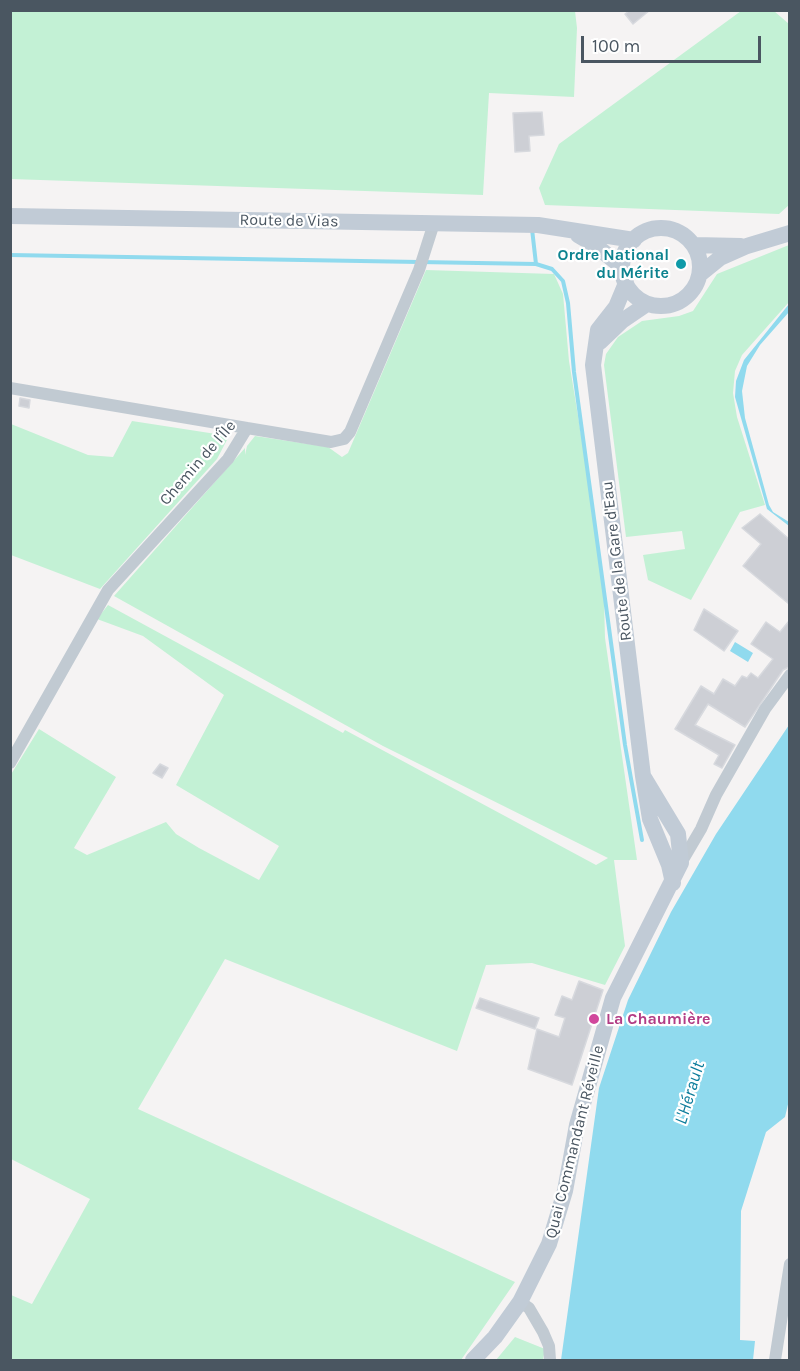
<!DOCTYPE html>
<meta charset="utf-8">
<style>
body{margin:0}
#map{position:relative;width:800px;height:1371px;overflow:hidden;background:#f5f3f3;font-family:Karla,sans-serif}
canvas{display:block}
.frame{position:absolute;inset:0;border:12px solid #4a5661;pointer-events:none}
.scale{position:absolute;left:581px;top:36px;width:180px;height:27px;box-sizing:border-box;border:3px solid #4a5661;border-top:0;padding-left:8px;font-size:18px;line-height:21px;white-space:nowrap;color:#4a5661;-webkit-text-stroke:4px #fff;paint-order:stroke}
</style>
<div id="map">
<canvas width="800" height="1371"></canvas>
<div class="frame"></div>
<div class="scale">100 m</div>
</div>
<script>
const context = document.querySelector('canvas').getContext('2d');
context.lineJoin = 'round';
function fillPath(path, color) { context.fillStyle = color; context.fill(path, 'evenodd'); }
const shape = rows => new Path2D(rows.map(r => 'M' + r).join(''));
function strokePath(path, color, width, dash) { context.strokeStyle = color; context.lineWidth = width; context.lineCap = dash ? 'butt' : 'round'; context.setLineDash(dash || []); context.stroke(path); }
function label(font, color, halo, rows, align = 'center') {
  context.font = font + ' Karla,sans-serif'; context.lineWidth = 4.5; context.setLineDash([]); context.textBaseline = 'middle'; context.strokeStyle = halo; context.fillStyle = color; for (const [text, x, y, turn = 0] of rows) {
    context.save(); context.translate(x, y); context.rotate((+turn || 0) * Math.PI / 180); context.textAlign = isNaN(turn) ? turn : align; if (halo) context.strokeText(text, 0, 0); context.fillText(text, 0, 0); context.restore();
  }
}
const green = shape([
 [11,10,575,11,577,28,574,97,489,93,483,195,11,179],
 [741,11,774,11,789,24,789,205,779,214,545,205,539,188,559,144],
 [789,245,789,302,742,355,735,371,733,393,737,417,765,505,740,512,691,600,648,580,643,555,685,549,682,531,626,537,604,365,606,354,618,337,642,321,679,316,693,311,717,274],
 [426,270,554,274,563,294,569,361,590,489,604,601,605,638,637,860,614,860,625,946,605,985,532,963,486,965,457,1051,225,959,138,1109,515,1282,461,1360,11,1360,11,1295,32,1304,90,1199,11,1159,10,776,39,729,116,777,74,848,87,855,166,822,176,834,199,848,259,880,279,846,176,785,224,695,143,636,97,619,108,605,343,733,345,730,596,865,608,858,383,746,114,596,245,448,245,455,247,446,255,436,328,447,342,457,348,453],
 [132,421,229,436,217,459,100,589,11,555,11,424,88,455,113,457],
 [515,1337,545,1349,543,1360,496,1360]
]);
const water = shape([
 [789,304,789,312,760,345,747,366,742,391,745,418,769,505,773,512,789,522,789,526,767,509,735,397,736,381,744,360],
 [735,642,753,653,748,662,730,651],
 [789,725,789,1100,785,1117,766,1132,741,1211,740,1340,755,1341,753,1360,561,1360,599,1088,628,1000,671,912,716,834]
]);
const stream = shape([
 [532,229,536,264],
 [10,255,536,264,552,269,563,281,568,303,574,372,625,745,642,840]
]);
const building = shape([
 [630,10,650,10,633,24,625,14,630,10],
 [542,112,544,135,529,136,530,151,515,152,513,113,542,112],
 [20,398,30,400,29,408,19,406,20,398],
 [760,514,789,539,789,604,743,566,761,544,742,528,760,514],
 [704,609,738,631,724,651,694,630,704,609],
 [789,621,789,667,783,670,745,727,708,704,695,725,735,745,722,768,714,764,719,755,675,729,701,686,714,694,723,679,735,686,742,676,747,678,751,673,758,678,773,659,751,644,766,622,780,632,789,621],
 [160,764,168,768,162,778,153,773,160,764],
 [579,981,603,990,572,1085,528,1069,537,1029,559,1037,565,1018,555,1015,562,996,572,1000,579,981],
 [480,998,539,1018,535,1029,476,1008,480,998]
]);
const minor = shape([
 [10,388,247,428],
 [10,763,108,590,228,459,247,428,331,442,344,439,350,432,419,270,434,223],
 [681,863,701,829,716,795,765,709,790,675],
 [520,1302,529,1308,543,1332,549,1346,550,1360],
 [775,1360,790,1264]
]);
const secondary = shape([
 [10,216,538,225,634,240],
 '622 267a39 39 0 1 1 78 0a39 39 0 1 1-78 0Z',
 [578,235,595,245,622,267],
 [694,245,741,246],
 [699,275,720,258,747,246,790,233],
 [626,283,616,307,598,330,593,365,643,776,650,819,669,865,673,883],
 [600,342,622,321,647,304],
 [473,1360,495,1337,520,1302,549,1244,565,1191,577,1125,613,998,681,863,678,834,643,776]
]);
const markers = [
 [681,264,6,"#0f9aa8"],
 [594,1019,6,"#d1479c"]
];
const streetNames = [
 ["Route de Vias",289,221,1],
 ["Chemin de l'Île",198,463,-49],
 ["Route de la Gare d'Eau",617,561,-97],
 ["Quai Commandant Réveille",575,1142,-76]
];
const cultureNames = [
 ["Ordre National",669,255],
 ["du Mérite",669,273]
];
const hotelNames = [
 ["La Chaumière",606,1019]
];
const waterNames = [
 ["L'Hérault",690,1093,-73]
];
fillPath(green, '#c3f1d5');
fillPath(water, '#90daee');
strokePath(stream, '#90daee', 4);
fillPath(building, '#cdcfd5');
strokePath(building, '#d7d9de', 1.5);
strokePath(minor, '#c1cad2', 12);
strokePath(secondary, '#c1cbd6', 16);
for (const [x, y, r, color] of markers) { const dot = new Path2D(); dot.arc(x, y, r, 0, 2 * Math.PI); context.fillStyle = color; context.fill(dot); strokePath(dot, '#fff', 2); }
label('16px', '#4a5661', '#fff', streetNames);
label('bold 16px', '#0d838f', '#fff', cultureNames, 'right');
label('bold 16px', '#b23c85', '#fff', hotelNames, 'left');
label('italic 18px', '#0c7c9b', '#fff', waterNames);
</script>
